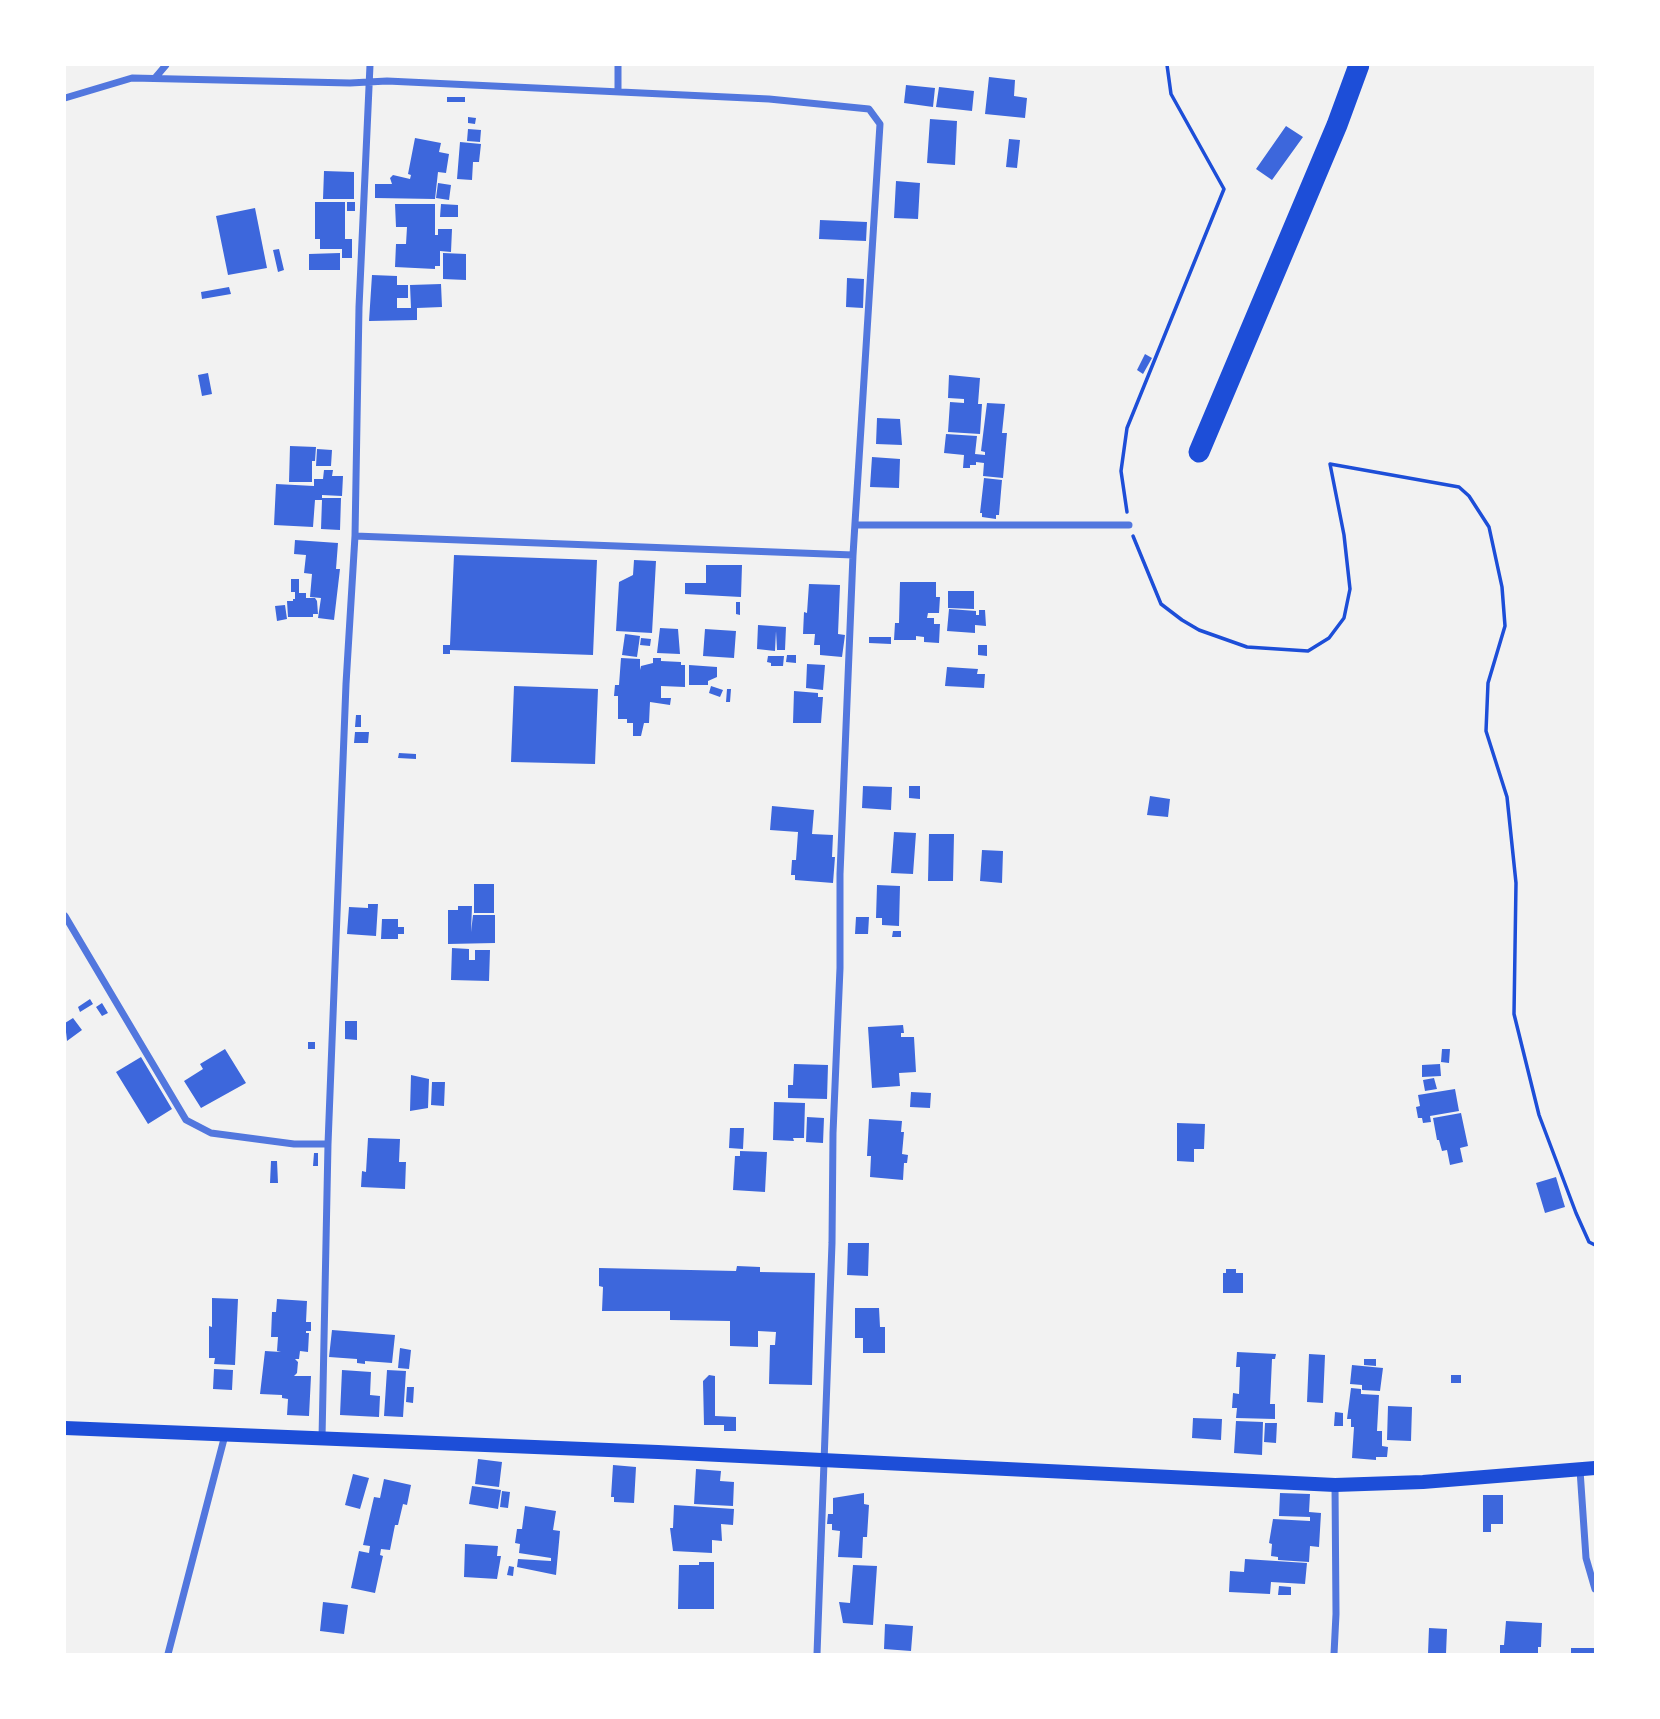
<!DOCTYPE html>
<style>
body{margin:0}
#map{position:relative;width:1660px;height:1719px;overflow:hidden;background:#f2f2f2;font-family:"Exo 2",sans-serif}
canvas{display:block}
.frame{position:absolute;inset:0;border:66px solid #fff;pointer-events:none}
</style>
<div id="map">
<canvas width="1660" height="1719"></canvas>
<div class="frame"></div>
</div>
<script>
const context = document.querySelector('canvas').getContext('2d');
context.lineJoin = 'round';
function fillPath(path, color) { context.fillStyle = color; context.fill(path, 'evenodd'); }
const shape = rows => new Path2D(rows.map(r => 'M' + r).join(''));
function strokePath(path, color, width, dash) { context.strokeStyle = color; context.lineWidth = width; context.lineCap = dash ? 'butt' : 'round'; context.setLineDash(dash || []); context.stroke(path); }
const building = shape([
 [989,77,1015,80,1014,96,1027,98,1025,118,985,114],
 [906,85,935,88,933,107,904,103],
 [939,87,974,91,972,111,936,107],
 [447,97,465,97,465,102,447,102],
 [468,117,476,118,475,124,468,123],
 [930,119,957,121,955,165,927,163],
 [1286,126,1303,137,1272,180,1256,169],
 [468,129,481,130,480,142,467,141],
 [415,138,441,143,439,152,449,154,446,173,438,172,435,199,375,198,375,184,392,184,390,178,393,175,410,179,411,175,408,174],
 [1009,139,1020,140,1017,168,1006,167],
 [460,142,481,144,479,162,473,162,472,180,457,179],
 [324,171,354,172,354,199,323,199],
 [896,181,920,183,918,219,894,218],
 [438,183,451,185,449,200,436,198],
 [315,202,345,202,345,239,352,239,352,258,342,258,342,249,320,249,320,239,315,239],
 [347,202,355,202,355,211,347,211],
 [395,204,435,204,435,235,438,235,438,229,452,229,451,252,440,251,440,266,435,266,435,269,395,267,396,244,406,244,407,227,396,227],
 [441,204,458,205,458,217,440,217],
 [255,208,267,268,228,275,216,216],
 [820,220,867,222,866,241,819,239],
 [279,249,284,270,278,272,273,250],
 [340,253,340,270,309,270,309,254],
 [443,253,466,254,466,280,443,279],
 [372,275,397,276,397,285,408,285,408,298,397,298,397,308,411,308,410,285,441,284,442,307,417,308,417,320,369,321],
 [847,278,864,279,863,308,846,307],
 [229,287,231,294,202,299,201,292],
 [1145,354,1152,358,1143,374,1137,370],
 [208,373,212,394,202,396,198,375],
 [949,375,980,378,978,404,982,404,980,434,948,432,950,402,964,403,964,399,948,398],
 [987,403,1005,404,1002,433,1007,433,1003,478,983,476,984,463,976,462,976,465,970,465,970,468,963,468,964,455,944,453,946,434,977,436,975,454,985,455,985,452,981,451],
 [877,418,900,419,902,445,876,444],
 [290,446,316,447,315,461,312,461,312,482,289,482],
 [317,449,332,450,331,466,316,466],
 [872,457,900,459,899,488,870,487],
 [324,470,333,470,332,476,343,476,342,496,322,495,322,498,341,498,340,530,321,529,322,500,315,500,313,527,274,525,276,484,314,486,314,479,323,479],
 [984,478,1002,480,999,515,996,515,996,519,982,517,982,513,980,513],
 [295,540,338,543,336,569,340,569,334,620,318,618,321,598,310,597,312,574,304,573,306,555,294,554],
 [454,555,597,560,593,655,450,650,450,654,443,654,443,645,450,645],
 [634,560,656,561,652,633,616,631,619,582,633,575],
 [706,565,742,565,741,597,685,594,685,583,706,583],
 [291,579,299,579,299,593,306,593,306,598,315,598,317,601,318,614,313,614,313,617,288,617,287,601,293,601,293,599,295,599,295,592,291,592],
 [900,582,936,582,936,597,940,597,939,613,928,613,927,618,934,618,934,624,940,624,939,643,924,642,924,637,916,636,916,640,894,640,895,623,899,623],
 [809,584,840,585,838,634,845,635,842,657,820,655,820,645,814,645,815,634,803,634,804,612,807,613],
 [948,591,974,591,974,609,948,608],
 [736,602,740,602,740,615,736,614],
 [285,605,287,619,277,621,275,606],
 [949,609,976,611,976,615,979,615,979,610,985,610,986,626,975,625,975,633,947,631],
 [758,625,786,627,785,650,777,650,776,631,775,651,757,649],
 [660,628,678,629,680,654,657,653],
 [705,629,736,631,734,658,703,656],
 [625,634,640,636,637,657,622,655],
 [869,637,891,637,891,644,869,643],
 [641,638,651,639,650,646,640,645],
 [978,645,987,645,987,656,978,655],
 [787,655,796,655,796,663,786,662],
 [768,656,784,656,783,666,771,666,771,663,767,662],
 [621,658,640,659,640,670,641,666,653,663,653,658,661,658,661,661,681,662,681,665,685,665,685,687,661,686,661,698,671,698,670,705,650,702,649,723,644,723,641,736,633,736,633,723,627,723,627,719,618,719,618,696,614,696,615,685,619,685],
 [807,664,825,665,823,690,806,688],
 [689,665,717,667,717,677,708,681,708,685,689,685],
 [947,667,978,669,977,674,985,674,984,688,945,686],
 [514,686,598,689,595,764,511,762],
 [711,686,723,690,720,697,709,693],
 [727,689,731,689,730,702,726,702],
 [794,691,818,693,818,697,823,697,821,723,793,723],
 [356,715,361,715,361,727,355,727],
 [355,732,369,732,368,743,354,743],
 [399,753,416,754,416,759,398,758],
 [863,786,892,787,891,810,862,808],
 [909,786,920,786,920,799,909,798],
 [1150,796,1170,799,1168,817,1147,815],
 [772,806,814,810,812,834,833,835,832,857,835,857,833,883,795,880,795,875,791,875,792,860,796,860,798,832,770,830],
 [894,832,916,833,913,874,891,873],
 [929,834,954,834,953,881,928,881],
 [982,850,1003,851,1002,883,980,881],
 [474,884,494,884,494,913,474,913],
 [877,885,900,886,899,926,882,925,882,918,876,918],
 [368,904,378,904,376,936,347,934,349,907,368,908],
 [458,906,472,906,471,932,473,915,495,915,495,943,448,944,448,910,458,910],
 [856,917,869,917,868,934,855,934],
 [382,919,398,919,398,927,404,927,404,934,398,934,398,939,381,939],
 [893,931,901,931,901,937,892,937],
 [452,948,469,949,469,960,475,960,475,950,490,950,489,981,451,980],
 [90,999,93,1004,80,1012,78,1007],
 [102,1003,108,1013,102,1016,96,1007],
 [73,1018,82,1030,67,1041,65,1023],
 [345,1021,357,1021,357,1040,345,1039],
 [903,1025,904,1033,901,1033,901,1037,914,1037,916,1072,899,1073,900,1086,872,1088,868,1027],
 [308,1042,315,1042,315,1049,308,1049],
 [225,1049,246,1083,201,1108,184,1081,203,1069,200,1064],
 [1442,1049,1450,1049,1449,1063,1441,1062],
 [141,1057,172,1109,148,1124,116,1072],
 [794,1064,828,1065,827,1099,788,1098,788,1085,793,1085],
 [1440,1064,1441,1076,1422,1077,1422,1065],
 [411,1075,429,1079,428,1108,410,1111],
 [1434,1078,1437,1089,1425,1091,1423,1080],
 [432,1082,445,1082,444,1106,431,1105],
 [1455,1089,1459,1111,1430,1116,1431,1122,1423,1123,1422,1118,1418,1118,1416,1107,1420,1106,1418,1095],
 [911,1092,931,1093,930,1108,910,1107],
 [774,1102,805,1103,804,1138,793,1138,794,1141,773,1140],
 [1461,1113,1468,1146,1460,1148,1463,1162,1450,1165,1447,1150,1442,1151,1439,1140,1437,1140,1433,1118],
 [807,1117,824,1118,823,1143,806,1142],
 [869,1119,902,1121,901,1132,904,1132,902,1154,908,1155,907,1163,904,1163,903,1180,870,1177,871,1156,867,1156],
 [1177,1123,1205,1124,1204,1149,1194,1149,1194,1162,1177,1161],
 [730,1128,744,1128,743,1149,729,1148],
 [368,1138,400,1139,399,1162,406,1162,405,1189,361,1187,362,1171,366,1172],
 [740,1151,767,1152,765,1192,733,1190,735,1156,740,1156],
 [314,1153,318,1153,318,1166,313,1166],
 [271,1161,277,1161,278,1183,270,1183],
 [1556,1177,1565,1207,1545,1213,1536,1183],
 [848,1243,869,1243,868,1276,847,1275],
 [737,1266,760,1267,760,1272,815,1273,812,1385,769,1384,770,1345,775,1345,776,1332,758,1331,758,1347,730,1346,730,1321,670,1320,670,1311,602,1311,603,1287,599,1286,599,1268,736,1271],
 [1226,1269,1236,1269,1236,1273,1243,1273,1243,1293,1223,1293,1223,1273,1226,1273],
 [212,1298,238,1299,235,1365,214,1364,215,1358,209,1358,209,1326,212,1327],
 [277,1299,307,1301,306,1322,311,1322,311,1331,306,1331,306,1333,309,1333,308,1352,300,1351,299,1359,295,1359,298,1362,297,1373,294,1376,311,1376,309,1416,287,1415,288,1399,282,1398,282,1395,260,1394,265,1351,281,1352,277,1351,278,1337,271,1337,272,1312,276,1312],
 [855,1308,879,1308,880,1327,885,1327,885,1353,863,1353,863,1338,855,1338],
 [332,1330,395,1335,392,1363,365,1361,365,1364,357,1363,357,1359,329,1357],
 [400,1348,411,1350,409,1369,398,1368],
 [1237,1352,1276,1354,1275,1359,1272,1359,1270,1404,1275,1404,1275,1419,1236,1418,1237,1408,1232,1408,1233,1393,1239,1394,1240,1367,1236,1367],
 [1309,1354,1325,1355,1323,1403,1307,1402],
 [1364,1359,1376,1359,1376,1366,1364,1365],
 [1352,1365,1383,1368,1380,1391,1362,1390,1362,1385,1350,1384],
 [214,1369,233,1370,232,1390,213,1389],
 [342,1370,371,1372,370,1395,380,1396,379,1417,340,1415],
 [387,1370,406,1371,403,1417,384,1416],
 [709,1375,715,1376,715,1416,736,1417,736,1431,724,1431,724,1425,704,1425,703,1381],
 [1451,1375,1461,1375,1461,1383,1451,1383],
 [407,1387,414,1387,413,1403,406,1402],
 [1351,1388,1361,1389,1361,1394,1379,1395,1377,1431,1382,1431,1382,1446,1388,1447,1387,1457,1376,1457,1376,1460,1352,1458,1354,1427,1351,1427,1351,1419,1347,1419],
 [1388,1406,1412,1407,1411,1441,1387,1440],
 [1335,1412,1343,1413,1343,1426,1334,1426],
 [1193,1418,1222,1419,1221,1440,1192,1438],
 [1236,1421,1263,1422,1262,1455,1234,1453],
 [1265,1423,1277,1423,1276,1443,1264,1442],
 [478,1459,502,1462,499,1487,475,1484],
 [613,1465,636,1467,634,1503,614,1502,614,1497,611,1497],
 [696,1469,721,1471,720,1481,734,1482,733,1506,694,1504],
 [353,1474,369,1478,360,1509,345,1505],
 [384,1479,411,1485,407,1505,403,1504,398,1525,395,1525,390,1550,381,1549,380,1555,383,1556,375,1593,351,1588,359,1551,369,1553,370,1546,363,1545,374,1497,380,1498],
 [472,1486,501,1490,498,1509,469,1504],
 [502,1491,510,1492,508,1508,500,1507],
 [864,1493,864,1504,869,1505,867,1537,863,1537,862,1558,838,1557,840,1531,832,1530,832,1524,827,1524,828,1514,833,1514,833,1498],
 [1280,1493,1310,1494,1309,1512,1321,1513,1319,1547,1310,1546,1309,1562,1278,1560,1278,1557,1271,1556,1272,1544,1269,1543,1273,1519,1310,1521,1310,1517,1279,1516],
 [1483,1495,1503,1495,1503,1524,1491,1524,1491,1532,1483,1532],
 [674,1505,734,1509,733,1525,721,1524,722,1541,712,1540,712,1553,673,1551,670,1528,673,1528],
 [525,1506,556,1511,553,1530,560,1531,556,1575,517,1567,518,1559,551,1561,551,1558,519,1553,520,1544,515,1543,517,1529,522,1529],
 [465,1544,498,1546,497,1556,501,1556,497,1579,464,1577],
 [1245,1559,1307,1563,1305,1584,1271,1582,1270,1594,1229,1592,1230,1571,1244,1572],
 [699,1562,714,1562,714,1609,678,1609,679,1565,699,1565],
 [853,1565,877,1566,873,1625,843,1623,839,1602,850,1603],
 [509,1566,514,1567,513,1576,507,1575],
 [1279,1586,1291,1587,1291,1595,1278,1595],
 [323,1602,348,1605,344,1634,320,1631],
 [1506,1621,1542,1623,1541,1647,1538,1647,1538,1654,1500,1654,1500,1645,1504,1645],
 [885,1624,913,1626,911,1651,884,1649],
 [1429,1628,1447,1629,1446,1654,1428,1654],
 [1571,1648,1595,1648,1595,1654,1571,1654]
]);
const path = shape([
 [1127,512,1121,471,1127,428,1224,189,1171,94,1167,65],
 [1133,536,1161,604,1182,620,1199,630,1247,647,1308,651,1329,638,1344,618,1350,589,1344,535,1330,464,1459,487,1469,496,1489,527,1502,587,1505,626,1488,683,1486,731,1507,797,1516,883,1514,1014,1539,1115,1576,1213,1589,1242,1595,1245]
]);
const minor = shape([
 [155,78,166,65],
 [618,92,618,65],
 [65,98,132,78,350,83,387,81,769,99,869,109,880,124,853,555,840,874,840,968,833,1133,832,1243,817,1654],
 [856,525,1129,525],
 [355,536,853,555],
 [65,916,186,1120,211,1133,294,1144,328,1144],
 [322,1438,328,1144,346,684,355,536,359,307,370,65],
 [1580,1470,1586,1558,1595,1589],
 [168,1654,225,1435],
 [1334,1654,1336,1614,1335,1485]
]);
const secondary = shape([
 [65,1428,658,1452,1335,1485,1423,1482,1595,1468]
]);
const motorway = shape([
 [1199,452,1337,125,1359,65]
]);
fillPath(building, '#3d67dc');
strokePath(path, '#1d4ed8', 3.5);
strokePath(minor, '#5277de', 7);
strokePath(secondary, '#1d4ed8', 14);
strokePath(motorway, '#1d4ed8', 21);
</script>
